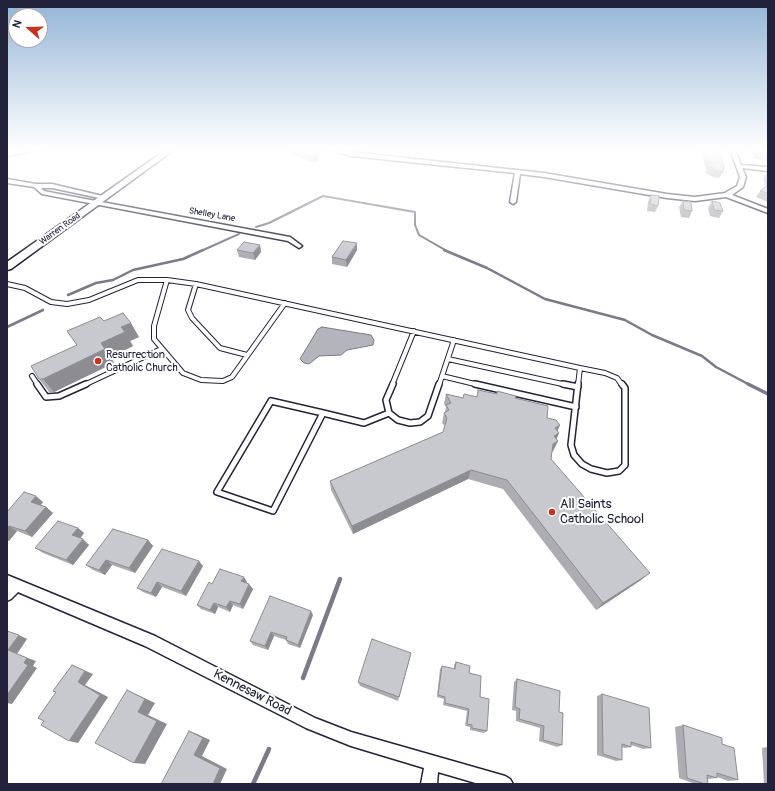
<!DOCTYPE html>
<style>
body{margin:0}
#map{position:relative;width:775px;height:791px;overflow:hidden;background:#fff;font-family:Pangolin,sans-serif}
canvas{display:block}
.frame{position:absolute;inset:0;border:8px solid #22223b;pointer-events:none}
.north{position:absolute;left:8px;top:8px;width:40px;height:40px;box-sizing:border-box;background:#fff;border:1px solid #a7a7b1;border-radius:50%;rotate:290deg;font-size:11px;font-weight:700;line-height:16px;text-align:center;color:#22223b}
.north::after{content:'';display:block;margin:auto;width:14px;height:18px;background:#c8321e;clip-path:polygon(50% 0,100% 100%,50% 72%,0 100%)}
</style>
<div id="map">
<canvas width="775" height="791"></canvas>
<div class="frame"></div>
<div class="north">N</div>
</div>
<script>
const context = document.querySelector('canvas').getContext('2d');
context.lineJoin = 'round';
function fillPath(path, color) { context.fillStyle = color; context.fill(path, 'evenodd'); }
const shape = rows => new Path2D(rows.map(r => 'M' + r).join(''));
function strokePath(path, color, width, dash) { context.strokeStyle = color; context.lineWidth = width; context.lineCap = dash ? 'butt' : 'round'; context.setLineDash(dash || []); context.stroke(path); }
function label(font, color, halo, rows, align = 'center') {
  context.font = font + ' Pangolin,sans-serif'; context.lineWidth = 4; context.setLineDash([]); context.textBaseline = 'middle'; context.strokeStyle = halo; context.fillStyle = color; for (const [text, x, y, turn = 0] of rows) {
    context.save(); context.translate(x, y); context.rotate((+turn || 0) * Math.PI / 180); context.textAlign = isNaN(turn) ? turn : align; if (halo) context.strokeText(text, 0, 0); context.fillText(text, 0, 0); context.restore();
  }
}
const water = shape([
 [322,327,371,335,374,340,373,345,347,350,341,355,319,356,309,364,304,363,300,359,318,329,322,327]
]);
const streamFar3 = shape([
 [7,157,45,149],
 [256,227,269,223,323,196,415,212,415,225,419,235,447,251],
 [201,251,239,234]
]);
const streamFar2 = shape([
 [444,250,487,268,545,299,625,320,652,335,702,356,716,367,750,385],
 [68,295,96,283,113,280,133,270,183,259,203,250],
 [7,327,43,310]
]);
const streamFar1 = shape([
 [748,384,768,394]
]);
const stream = shape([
 [303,678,340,579],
 [253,784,269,749]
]);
const laneFar1 = shape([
 [167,280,154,326,154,339,183,373,201,380,223,381,232,377,285,303],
 [7,284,25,288,51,302,67,304,89,300,138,280,167,280,196,284,580,368],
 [196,284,188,310,192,318,220,348,247,355],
 [448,359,567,385],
 [580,368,605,373,617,378,622,385],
 [32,376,38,385],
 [442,376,479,385],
 [84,385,161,349],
 [392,385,414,331],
 [439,385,454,340],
 [578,385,580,368]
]);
const lane = shape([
 [37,384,46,397,59,396,86,384],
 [393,384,386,400,389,413,398,420,410,423,420,422,428,416,439,384],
 [475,384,576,407],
 [563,384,578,387],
 [578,384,571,445,574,455,582,464,591,469,607,473,619,471,625,465,625,388,622,384],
 [271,401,323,413,273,511,217,492,271,401],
 [323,413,364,423,389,413]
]);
const street = shape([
 [327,149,335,149,351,152,544,173,667,194,695,197,725,193,737,186,740,177,730,149,735,149,741,165,768,167,768,171,742,168,746,177,743,187,732,195,768,209,768,213,726,197,695,201,667,198,544,177,520,174,516,202,513,204,510,202,515,173,351,156,327,149],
 [7,179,36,184,52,184,107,197,104,199,52,188,41,188,44,191,80,198,290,237,302,246,299,248,288,241,42,194,34,187,7,183,7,179],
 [7,575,155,636,315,718,351,732,505,776,510,779,513,784,479,784,438,772,437,784,421,784,424,768,351,746,306,728,145,646,18,592,11,599,7,601,7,575]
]);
const secondary = shape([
 [167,149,175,149,11,269,7,270,7,262,167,149]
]);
const wall = shape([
 [289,149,318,149,318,160,314,162,294,156],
 [649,149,659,149,657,151],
 [701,149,719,149,723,172,719,178,710,176,710,175,705,173,706,170],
 [751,149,768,149,768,162,754,158],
 [767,172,768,172,768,202,756,197,760,191,766,186,763,178],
 [651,195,658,206,655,212,647,211,648,202],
 [683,201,692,211,689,218,681,217,679,207],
 [712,201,723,211,719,218,710,216,708,208],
 [260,245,261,252,255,260,239,257,237,250],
 [357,250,347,267,332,264,332,257],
 [139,337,130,341,133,346,111,357,114,363,54,392,50,393,39,379,77,345],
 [446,394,463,398,477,397,515,398,547,418,559,433,556,439,558,441,553,451,552,452,551,459,641,580,596,610,503,489,468,479,353,534,331,490,330,481,443,432,445,426,442,423,444,413,445,412,446,407,444,404],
 [43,502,41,505,46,507,53,513,32,537,17,531,9,541,7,540,7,512],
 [78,528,84,533,80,539,89,545,73,565,43,553,35,548],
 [148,540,153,546,135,573,112,565,105,575,93,570,86,565],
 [203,566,186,596,162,587,156,597,143,592,137,588],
 [247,582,246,583,253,589,243,609,233,605,230,612,218,607,215,614,201,609,197,605,212,584],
 [313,615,300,648,288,644,286,640,274,636,268,650,253,645,250,641],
 [410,658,398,701,360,686,358,682],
 [456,662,469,673,480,697,487,731,484,733,470,730,470,727,465,726,467,711,443,705,444,699,437,697,440,669,442,666,454,669,454,665],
 [517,679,559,712,562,745,557,747,539,741,540,728,516,721,516,711,512,710,514,682],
 [602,694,651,748,643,749,631,745,631,747,625,748,622,747,622,760,616,761,597,755,597,696],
 [683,725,722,744,738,780,728,781,717,777,717,778,708,779,708,784,695,784,679,778,675,727],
 [768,747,768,784,764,784,762,748]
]);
const shadedWall = shape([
 [318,149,318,160,314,162,313,156],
 [357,243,357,250,347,267,346,260],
 [260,245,261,252,255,260,253,253],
 [131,323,139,337,130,341,133,346,111,357,114,363,54,392,43,379,101,343,121,327],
 [560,425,556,435,559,433,555,443,549,445,555,428],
 [558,441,553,451,548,454,553,444],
 [471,470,468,479,353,534,352,526],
 [36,496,43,502,38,508,31,502],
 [46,507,53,513,32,537,25,531],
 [9,526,17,531,9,541,7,539,7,528],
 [78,528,84,533,78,541,72,535],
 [83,539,89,545,73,565,66,560],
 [148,540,153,546,135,573,129,568],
 [106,560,112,565,105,575,99,570],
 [199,561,203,566,186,596,181,591],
 [650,573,641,580,596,610,603,603],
 [244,577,247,582,245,586,241,581],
 [157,582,162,587,156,597,151,593],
 [249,584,253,589,243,609,240,604],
 [230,601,233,605,230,612,226,607],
 [214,603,218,607,215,614,210,610],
 [311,611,313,615,300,648,298,645],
 [271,632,274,636,268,650,265,646],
 [19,635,27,639,17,654,36,661,33,666,37,668,12,704,7,703,7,695,24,663,8,650],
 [411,653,410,658,398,701,399,697],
 [72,665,93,674,85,685,108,697,78,743,69,741,78,682],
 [127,690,155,703,148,715,167,724,145,764,134,763,138,712],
 [189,731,197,734,210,740,202,756,227,769,220,784,213,784,194,755]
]);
const building = shape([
 [293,149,318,149,317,154,313,156,293,149],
 [706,149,719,149,724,166,723,172,713,170,714,168,708,167,709,163,706,149],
 [757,149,768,149,768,155,758,152,757,149],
 [768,185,768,193,760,191,768,185],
 [651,195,659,196,658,206,650,204,651,195],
 [683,201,691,202,692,211,684,210,683,201],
 [712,201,720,203,723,211,714,210,712,201],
 [343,241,357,243,346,260,332,257,343,241],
 [244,242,260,245,253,253,237,250,244,242],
 [123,313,131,323,121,327,125,332,101,343,105,349,43,379,39,379,31,366,77,345,67,331,100,317,104,321,123,313],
 [478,390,497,394,497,391,516,396,515,398,548,406,547,418,556,420,560,425,555,428,559,433,554,436,558,441,553,444,551,459,650,573,603,603,507,480,471,470,352,526,330,481,443,432,447,418,444,413,449,410,446,405,451,403,446,394,463,398,464,394,477,397,478,390],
 [24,492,36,496,31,502,46,507,25,531,9,526,7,528,7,512,24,492],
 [58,521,78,528,72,535,83,539,66,560,35,548,58,521],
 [113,529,148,540,129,568,106,560,99,570,86,565,113,529],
 [162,549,199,561,181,591,157,582,151,593,137,588,162,549],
 [220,569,244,577,241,581,249,584,240,604,230,601,226,607,214,603,210,610,197,605,209,582,212,584,220,569],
 [270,596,311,611,298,645,286,640,287,637,271,632,265,646,250,641,270,596],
 [7,631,19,635,8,650,27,658,24,663,28,665,7,695,7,631],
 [372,639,411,653,399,697,358,682,372,639],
 [456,662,470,666,469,673,481,676,480,697,489,699,487,731,472,728,472,725,467,724,469,709,445,703,445,697,438,695,442,666,455,669,456,662],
 [72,665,85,671,78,682,100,695,69,741,41,725,44,721,38,718,56,692,53,691,72,665],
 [517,679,560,691,559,712,563,713,562,745,543,740,544,726,519,719,520,709,515,707,517,679],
 [127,690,145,699,138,712,157,721,134,763,95,743,127,690],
 [602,694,649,708,651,748,631,742,631,747,622,744,622,760,603,754,602,694],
 [683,725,722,738,722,744,734,748,738,780,717,773,717,778,707,775,708,784,705,784,687,778,683,725],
 [189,731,203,738,194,755,220,768,213,784,161,784,189,731]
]);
const markers = [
 [98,361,4,"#c8321e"],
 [552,512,4,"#c8321e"]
];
const farStreetnames = [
 ["Shelley Lane",212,215,10],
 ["Warren Road",60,229,-36]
];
const poiNames = [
 ["Resurrection",106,355],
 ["Catholic Church",106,368]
];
const nearPoinames = [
 ["All Saints",560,505],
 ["Catholic School",560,520]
];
const nearStreetnames = [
 ["Kennesaw Road",252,693,27]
];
fillPath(water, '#b4b4bc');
strokePath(water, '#7a7a88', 1);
strokePath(streamFar3, '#7a7a88', 2);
strokePath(streamFar2, '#7a7a88', 2.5);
strokePath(streamFar1, '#7a7a88', 3.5);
strokePath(stream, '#7a7a88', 4.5);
strokePath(laneFar1, '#22223b', 6);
strokePath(lane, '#22223b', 8);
strokePath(street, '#22223b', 3);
strokePath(secondary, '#22223b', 3);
strokePath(laneFar1, '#fff', 4);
strokePath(lane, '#fff', 5);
fillPath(street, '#fff');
fillPath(secondary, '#fff');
fillPath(wall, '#acacb2');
fillPath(shadedWall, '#8c8c91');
fillPath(building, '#c8c8cf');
strokePath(building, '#8c8c91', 1);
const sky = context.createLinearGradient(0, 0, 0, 259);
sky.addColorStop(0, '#93b4d6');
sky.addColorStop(0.58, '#fff');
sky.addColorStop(1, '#ffffff00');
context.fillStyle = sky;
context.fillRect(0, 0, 775, 259);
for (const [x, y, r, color] of markers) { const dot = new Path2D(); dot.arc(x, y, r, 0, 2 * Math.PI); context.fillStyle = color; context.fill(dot); strokePath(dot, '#fff', 1.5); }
label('9px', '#22223b', '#fff', farStreetnames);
label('11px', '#22223b', '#fff', poiNames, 'left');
label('13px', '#22223b', '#fff', nearPoinames, 'left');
label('13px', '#22223b', '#fff', nearStreetnames);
</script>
